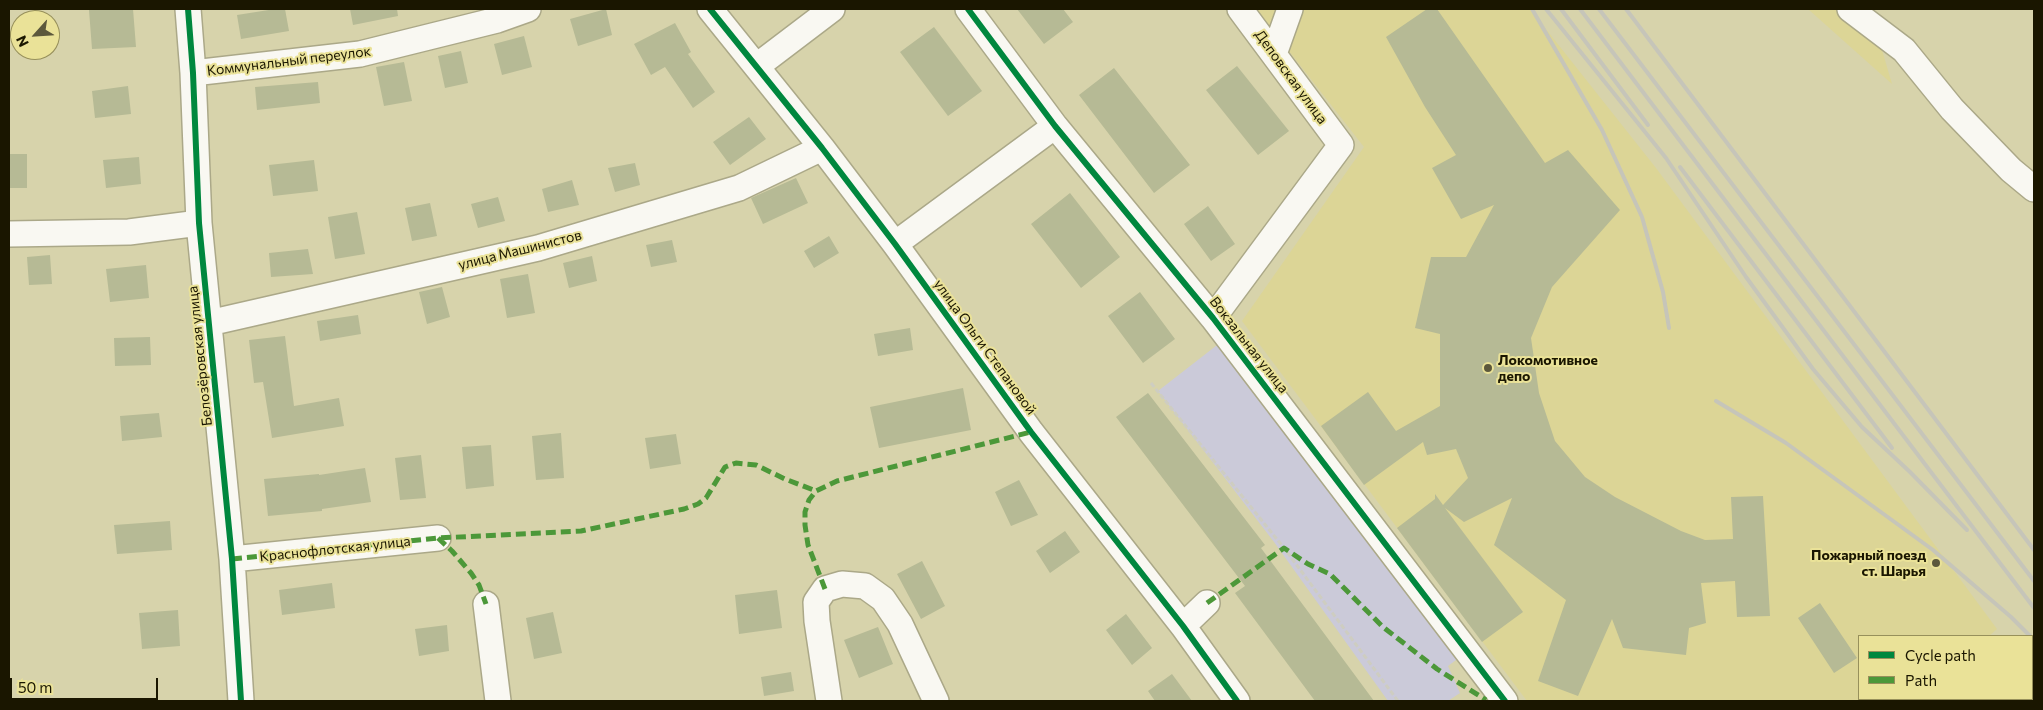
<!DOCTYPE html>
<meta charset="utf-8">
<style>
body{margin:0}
#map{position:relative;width:2043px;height:710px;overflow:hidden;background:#d7d3ab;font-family:Commissioner,sans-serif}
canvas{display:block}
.frame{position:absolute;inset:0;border:10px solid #1a1600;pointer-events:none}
.legend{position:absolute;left:1858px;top:635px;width:175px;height:65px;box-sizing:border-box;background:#eae298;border:1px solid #97905b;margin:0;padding:6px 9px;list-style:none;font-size:15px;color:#1a1600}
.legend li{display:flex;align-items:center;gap:10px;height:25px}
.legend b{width:25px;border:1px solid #97905b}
.north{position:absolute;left:10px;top:10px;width:50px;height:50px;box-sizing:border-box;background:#eae298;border:1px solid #97905b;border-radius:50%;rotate:244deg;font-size:14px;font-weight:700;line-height:20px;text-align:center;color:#1a1600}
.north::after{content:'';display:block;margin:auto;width:18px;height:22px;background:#5c583c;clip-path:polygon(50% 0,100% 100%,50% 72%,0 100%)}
.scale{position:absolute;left:10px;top:678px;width:148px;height:22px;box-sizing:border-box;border:2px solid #1a1600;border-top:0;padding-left:6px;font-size:15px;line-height:18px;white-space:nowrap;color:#1a1600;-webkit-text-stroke:4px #eae298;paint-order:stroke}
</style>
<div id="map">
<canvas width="2043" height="710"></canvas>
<div class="frame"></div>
<ul class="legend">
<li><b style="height:6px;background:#00873e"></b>Cycle path</li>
<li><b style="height:6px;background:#4c9839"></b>Path</li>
</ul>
<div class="north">N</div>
<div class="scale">50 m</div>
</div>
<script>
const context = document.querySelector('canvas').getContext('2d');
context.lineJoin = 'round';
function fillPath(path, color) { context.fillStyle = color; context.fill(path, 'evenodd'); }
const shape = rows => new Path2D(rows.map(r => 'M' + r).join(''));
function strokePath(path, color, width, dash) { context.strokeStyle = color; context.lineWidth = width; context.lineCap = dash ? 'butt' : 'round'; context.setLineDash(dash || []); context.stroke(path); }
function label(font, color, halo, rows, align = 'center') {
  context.font = font + ' Commissioner,sans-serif'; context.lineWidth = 4; context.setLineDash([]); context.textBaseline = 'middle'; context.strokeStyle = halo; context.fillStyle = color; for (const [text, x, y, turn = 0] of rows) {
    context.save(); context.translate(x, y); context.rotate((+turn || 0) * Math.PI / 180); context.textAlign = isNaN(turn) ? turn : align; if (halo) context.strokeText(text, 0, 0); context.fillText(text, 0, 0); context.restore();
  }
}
const built = shape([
 [1256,9,1530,9,1656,168,1997,629,1989,636,1859,636,1859,699,1923,699,1919,701,1527,701,1242,321,1364,147],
 [1808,9,1870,9,1892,84]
]);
const green = shape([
 [1221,342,1460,657,1448,666,1460,693,1448,701,1388,701,1274,542,1158,391]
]);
const building = shape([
 [133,9,136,47,92,49,89,10],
 [275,9,285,9,289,31,241,39,237,15],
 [350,9,397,9,398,16,353,25],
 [606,9,612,35,578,46,570,19],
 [1017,9,1063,9,1073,22,1044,44],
 [1427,9,1437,9,1545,163,1568,150,1620,210,1552,287,1531,338,1539,393,1555,441,1585,477,1615,497,1681,531,1705,540,1733,539,1731,497,1763,496,1770,616,1737,617,1735,581,1701,583,1706,623,1689,628,1686,655,1623,648,1612,619,1578,696,1538,681,1566,600,1494,545,1512,498,1464,522,1445,508,1523,612,1482,642,1397,528,1435,499,1435,494,1443,505,1468,478,1456,449,1427,455,1423,442,1364,485,1321,426,1368,392,1396,431,1440,406,1440,334,1415,328,1431,257,1466,257,1494,205,1461,219,1432,168,1456,155,1425,107,1386,37],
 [675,23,691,52,688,54,715,92,693,108,665,67,651,75,634,44],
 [934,27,982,91,948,116,900,52],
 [524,36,532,67,502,75,494,44],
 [461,51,468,83,445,88,438,56],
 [404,62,412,101,384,106,376,67],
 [1237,66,1289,131,1258,155,1206,90],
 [1114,68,1190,165,1154,193,1079,95],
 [318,82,320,103,257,110,255,87],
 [128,86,131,114,95,118,92,91],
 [749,117,766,139,730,165,713,142],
 [9,154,27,154,27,188,9,188],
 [139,157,141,184,106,188,103,160],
 [314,160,318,191,273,196,269,165],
 [635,163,640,185,615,192,608,168],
 [796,178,808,203,763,224,751,198],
 [572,180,579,205,548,212,542,189],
 [1070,193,1120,257,1081,288,1031,224],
 [498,197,505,221,478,228,471,204],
 [430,203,437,236,412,241,405,208],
 [1208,206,1235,244,1211,261,1184,224],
 [357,212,365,254,335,259,328,217],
 [829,236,839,253,814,268,804,251],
 [672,240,677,262,651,267,646,245],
 [308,249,313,274,271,277,269,253],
 [50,255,52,284,29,285,27,257],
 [592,256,597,281,569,288,563,263],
 [146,265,149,298,110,302,106,269],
 [528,274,535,313,507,318,500,279],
 [442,287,450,317,427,324,419,292],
 [1140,292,1175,339,1143,363,1108,316],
 [358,315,361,334,320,341,317,321],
 [910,328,913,350,878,356,874,334],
 [285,336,294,406,339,398,344,426,272,438,263,382,254,383,249,340],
 [150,337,151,365,115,366,114,338],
 [963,388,971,430,879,448,870,407],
 [1148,393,1265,545,1261,548,1374,701,1315,701,1235,593,1245,586,1116,417],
 [159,413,162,437,122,441,120,416],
 [561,433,564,478,536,480,532,436],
 [676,434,681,464,650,469,645,438],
 [491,445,494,486,466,489,462,447],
 [421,455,426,498,400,500,395,458],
 [365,468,371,502,322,509,322,511,268,516,264,479,319,474,319,475],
 [1019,480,1038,515,1011,526,995,492],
 [170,521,172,550,117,554,114,525],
 [1065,531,1080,552,1050,573,1036,551],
 [922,561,945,606,921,619,897,574],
 [332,583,335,608,282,615,279,590],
 [777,590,782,628,739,634,735,595],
 [1820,603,1857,658,1834,673,1798,618],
 [178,610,180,646,142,649,139,613],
 [553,612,562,653,534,659,526,618],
 [1126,614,1152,648,1132,665,1106,630],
 [447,625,449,651,419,656,415,629],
 [878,627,893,664,859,678,844,640],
 [791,672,794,691,764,696,761,677],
 [1172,674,1192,701,1155,701,1148,691]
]);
const path = shape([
 [1151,383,1284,548,1398,701]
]);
const minor = shape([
 [188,9,193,73,199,223,232,559,241,701],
 [710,9,822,148,895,244,1031,432,1183,626,1237,701],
 [968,9,1055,126,1213,318,1505,701],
 [1850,9,1904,50,1952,109,2011,170,2034,189],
 [1274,54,1290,9],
 [757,66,832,9],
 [193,73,360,54,497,20,528,9],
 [9,234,129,232,199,223],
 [895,244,1055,126],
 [1213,318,1341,145,1240,9],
 [209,323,538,248,739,188,822,148],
 [232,559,438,538],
 [486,604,498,701],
 [1183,626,1207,603],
 [829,701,817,621,816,602,825,589,842,584,865,586,883,599,900,624,936,701]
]);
const rail = shape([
 [1532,9,1602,130,1642,217,1663,292,1669,328],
 [1546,9,1666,158,1746,277,1813,369,1862,427,1910,472,1967,530],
 [1561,9,1648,125],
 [1580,9,2034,608],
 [1599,9,2034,581],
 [1626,9,2034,550],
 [1680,167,1892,448],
 [1716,401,1786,443,1933,550,2011,617,2030,636]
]);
const quiet = shape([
 [438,538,452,551,471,573,479,585,486,604],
 [232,559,438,538,581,531,684,509,698,504,706,498,725,467,736,463,756,465,785,479,816,491],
 [825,589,808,545,805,525,805,512,809,500,816,491,837,481,1031,432],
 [1207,603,1284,548,1308,564,1330,574,1383,627,1437,669,1486,700]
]);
const cycleway = shape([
 [188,9,193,73,199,223,232,559,241,701],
 [710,9,822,148,895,244,1031,432,1183,626,1237,701],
 [968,9,1055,126,1213,318,1505,701]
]);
const markers = [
 [1488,368,5,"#5c583c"],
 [1936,563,5,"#5c583c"]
];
const streetNames = [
 ["Коммунальный переулок",289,61,-7],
 ["Деповская улица",1291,77,54],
 ["улица Машинистов",520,250,-14],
 ["Вокзальная улица",1249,345,52],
 ["улица Ольги Степановой",985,347,54],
 ["Белозёровская улица",200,356,-96],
 ["Краснофлотская улица",335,549,-6]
];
const poiNames = [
 ["Локомотивное",1498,360],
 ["депо",1498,376],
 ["Пожарный поезд",1926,555,"right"],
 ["ст. Шарья",1926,571,"right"]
];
fillPath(built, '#dcd596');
fillPath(green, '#cbcad9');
fillPath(building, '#b6ba95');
strokePath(minor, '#aba888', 28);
strokePath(path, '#cecdc1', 3, [5, 2.5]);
strokePath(minor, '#f9f8f2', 25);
strokePath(rail, '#c6c5b9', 4);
strokePath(quiet, '#4c9839', 5, [10, 5]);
strokePath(cycleway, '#00873e', 6);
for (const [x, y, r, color] of markers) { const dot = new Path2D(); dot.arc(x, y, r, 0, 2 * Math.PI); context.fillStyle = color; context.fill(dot); strokePath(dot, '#eae298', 2); }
label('14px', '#1a1600', '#eae298', streetNames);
label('bold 14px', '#1a1600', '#eae298', poiNames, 'left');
</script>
